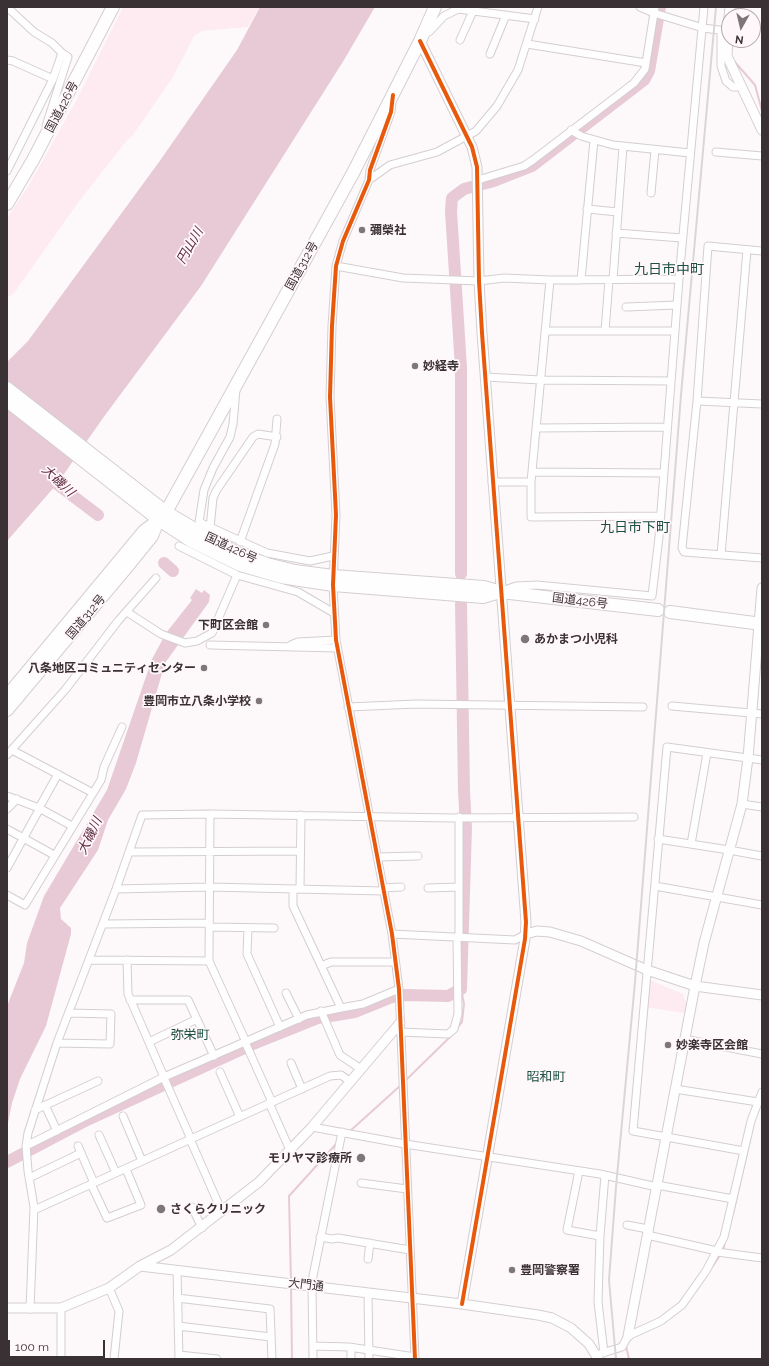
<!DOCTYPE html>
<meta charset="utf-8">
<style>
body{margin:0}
#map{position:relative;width:769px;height:1366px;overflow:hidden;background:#fdf9fb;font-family:Raleway,sans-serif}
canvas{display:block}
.frame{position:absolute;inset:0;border:8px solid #393134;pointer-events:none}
.north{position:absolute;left:721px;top:8px;width:40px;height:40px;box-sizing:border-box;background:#fff7fa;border:1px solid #b0a8ab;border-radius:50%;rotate:188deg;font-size:11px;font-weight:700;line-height:16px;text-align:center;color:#393134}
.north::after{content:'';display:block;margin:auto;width:14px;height:18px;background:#7e777a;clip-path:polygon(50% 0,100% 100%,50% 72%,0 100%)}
.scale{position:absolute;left:8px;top:1340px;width:97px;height:18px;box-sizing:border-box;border:2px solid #393134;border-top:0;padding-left:5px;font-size:12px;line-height:14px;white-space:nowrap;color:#393134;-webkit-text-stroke:3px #fff7fa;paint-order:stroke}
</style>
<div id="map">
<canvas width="769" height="1366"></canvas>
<div class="frame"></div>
<div class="north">N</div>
<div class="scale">100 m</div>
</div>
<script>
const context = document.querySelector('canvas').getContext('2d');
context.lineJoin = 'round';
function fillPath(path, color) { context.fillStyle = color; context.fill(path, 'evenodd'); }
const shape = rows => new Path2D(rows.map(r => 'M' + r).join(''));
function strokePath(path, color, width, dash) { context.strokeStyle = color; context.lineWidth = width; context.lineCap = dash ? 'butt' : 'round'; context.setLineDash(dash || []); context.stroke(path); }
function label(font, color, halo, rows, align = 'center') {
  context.font = font + ' Raleway,"Noto Sans JP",sans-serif'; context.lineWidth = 3.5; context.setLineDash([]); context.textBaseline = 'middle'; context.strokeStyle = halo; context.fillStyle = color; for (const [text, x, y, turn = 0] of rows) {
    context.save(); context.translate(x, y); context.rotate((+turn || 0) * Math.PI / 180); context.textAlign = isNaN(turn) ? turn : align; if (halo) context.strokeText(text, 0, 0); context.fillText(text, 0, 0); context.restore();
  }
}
const green = shape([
 [123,7,260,7,248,27,202,31,194,36,173,77,133,135,128,139,77,204,14,293,7,298,7,218,29,185,77,99],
 [650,980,683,994,685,1001,688,1002,686,1012,684,1013,644,1007,647,982]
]);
const water = shape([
 [260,7,375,7,344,60,201,286,103,418,57,484,7,541,7,362,28,341,159,162,237,50],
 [196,589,202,593,204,590,210,595,209,602,165,663,136,763,126,789,108,820,98,850,60,908,61,919,71,928,71,934,46,1026,20,1079,12,1103,7,1128,7,1006,24,963,27,943,44,896,107,790,152,659,166,633,192,600,190,598]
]);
const stream = shape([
 [736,8,737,7],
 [734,61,755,85,762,111],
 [457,1028,462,1022,464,1004,461,989],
 [404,1082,451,1036],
 [349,1132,401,1085],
 [733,1214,750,1140],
 [723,1250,726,1239],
 [291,1282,289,1196,337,1143],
 [291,1286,292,1359],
 [695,1292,721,1254],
 [626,1346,629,1359]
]);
const river = shape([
 [47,472,57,484,98,515],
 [164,563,173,571],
 [461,574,461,368,451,211,452,198,464,189,494,181,532,166,644,80,649,71,660,7],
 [7,1162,87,1120,253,1044,318,1018,355,1012,392,997,405,995,448,996,461,989,466,828,464,791,461,604]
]);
const minor = shape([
 [7,7,34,32,52,43,62,53,53,79,7,171],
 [640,7,654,13,703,28,719,30,721,32,721,66,726,81,733,87,741,87],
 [425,32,429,32,444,16,458,9,535,19],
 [460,40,473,11],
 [527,44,646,63],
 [490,54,506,15],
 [7,60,13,61,53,79],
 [392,102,391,112,370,170,369,180,343,241,336,266,332,326,330,397,336,515,333,585,336,640,392,934,399,989,415,1359],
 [46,126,68,57,62,53],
 [571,130,581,136,613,145,690,153],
 [716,152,762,156],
 [369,180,390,165,437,152,476,131,497,106,518,70,538,7],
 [478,180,524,166,533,160,634,83,645,69,655,7],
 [651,193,655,150],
 [587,209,618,212],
 [616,233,682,238],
 [762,251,708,246,697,401,682,548,684,552,762,558],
 [336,266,403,278,454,280,479,281,504,278,550,280,679,279],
 [613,279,623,147],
 [550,280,531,482,531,517,660,516],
 [581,280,594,140],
 [626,307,677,305],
 [545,331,675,331],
 [605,331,609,280],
 [485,377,541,380,671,381],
 [236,389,233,424,230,437,213,468,204,490,199,522,267,553,310,561,333,556],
 [697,401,762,404],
 [537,428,667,427],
 [532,472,663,473],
 [492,482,531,482],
 [210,528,213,498,216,491,253,437,258,434,277,437],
 [240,542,275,444,277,419],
 [179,546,237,575,298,592,334,613],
 [721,555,747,250],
 [505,590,516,586,537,585,652,596,659,537,679,279,704,7],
 [127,612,161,634,185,643,197,641,212,633,237,575],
 [210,645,337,648],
 [291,645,298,642,336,640],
 [672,706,762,714],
 [348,707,416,704,643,707],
 [12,750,93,793],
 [7,755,65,690,118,621,156,578],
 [7,796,39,808,72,826],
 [742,804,762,807],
 [39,808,58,774],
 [7,809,17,799],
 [210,814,452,818,634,817],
 [7,829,54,855],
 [658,839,729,850],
 [691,844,707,753],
 [729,850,762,856],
 [129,852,300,851],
 [377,857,418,856],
 [7,868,40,808],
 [655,886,762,905],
 [383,888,401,887],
 [428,888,459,887],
 [116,889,209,887,383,891],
 [293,889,293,906,341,1008,363,1004,399,989],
 [300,889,301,815],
 [7,895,25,905,101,780,104,767,122,727],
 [103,924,209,923],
 [209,927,274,928],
 [248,929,247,954,280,1027],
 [392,934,515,940,526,934],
 [459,937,459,817],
 [127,960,128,994,164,1077],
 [209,961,246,1042],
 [321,966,331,962,395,962],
 [286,993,299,1019],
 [130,1000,188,1000,214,1056],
 [321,1011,340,1055,361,1069],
 [400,1032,448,1034,454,1029,458,1014,457,937],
 [684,1039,762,1054],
 [149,1042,197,1019],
 [245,1042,272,1102],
 [57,1043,110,1044,111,1014,69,1013],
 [291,1063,302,1089],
 [220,1072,240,1117],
 [164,1078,191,1139],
 [675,1089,758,1102],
 [269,1103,290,1150],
 [45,1105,57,1131],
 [35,1110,98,1081],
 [123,1116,142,1161],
 [312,1127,405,1144,600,1174,657,1187],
 [99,1135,116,1173],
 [190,1139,222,1212],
 [26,1146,164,1077,307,1015,341,1008],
 [78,1146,94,1183],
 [744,1151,633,1131,667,747,762,760],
 [579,1171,567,1230,600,1236],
 [29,1178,81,1153],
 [361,1183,407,1189],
 [91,1184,107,1218,141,1205,126,1169],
 [657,1185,733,1199],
 [192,1207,202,1228],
 [34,1210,330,1076,341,1075,351,1082],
 [627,1225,648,1229],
 [647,1235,717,1251],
 [320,1237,332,1239,338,1238,410,1250],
 [717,1252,762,1258],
 [368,1259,370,1243],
 [177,1270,179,1359],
 [311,1286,342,1132],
 [312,1286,313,1359],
 [109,1288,119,1311,114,1359],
 [368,1293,369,1359],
 [177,1298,270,1309,272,1359],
 [61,1308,61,1359],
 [30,1309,34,1207,28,1171,26,1146,28,1133,57,1043,116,889,142,815,210,814,209,961,90,960],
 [178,1326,271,1337],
 [313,1346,349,1347,415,1357],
 [351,1348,351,1359],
 [604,1353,598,1302,600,1236,605,1175],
 [179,1355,217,1359],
 [596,1355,622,1347,628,1336,661,1321,682,1305,706,1271,724,1237,751,1121,762,1092]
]);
const tertiary = shape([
 [729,16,730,7],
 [729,17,727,56,762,130],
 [420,41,472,147,477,167,479,281,482,333,526,922,525,939,462,1304],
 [526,934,537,931,550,932,581,941,647,970,695,986,762,995],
 [140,1266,171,1250,259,1182,312,1127,400,1023],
 [7,1308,61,1308,109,1288,140,1266,462,1304,538,1315,552,1318,571,1328,589,1344,598,1359],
 [628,1336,695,986,704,943,742,804,748,758,762,588]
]);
const trunk = shape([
 [7,204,33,160,113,7],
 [7,388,166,512,218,543,239,554,267,564,295,571,333,576,484,587,501,592,658,610],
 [7,401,159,520,191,541,240,565,281,577,333,585,483,597,500,592],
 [670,612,762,624],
 [7,696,144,531,159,520,166,512,353,173,420,41,435,7],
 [7,710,127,567,152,536,158,521]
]);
const rail = shape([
 [616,1359,609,1280,616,1187,635,982,681,395,716,7]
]);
const cycleway = shape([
 [420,41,472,147,477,167,479,281,482,333,526,922,525,939,462,1304],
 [393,95,391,112,370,170,369,180,343,241,336,266,332,326,330,397,336,515,333,585,336,640,392,934,399,989,415,1359]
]);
const markers = [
 [362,230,4,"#7e777a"],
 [415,366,4,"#7e777a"],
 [266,625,4,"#7e777a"],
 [525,639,5,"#7e777a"],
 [204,668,4,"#7e777a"],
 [259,701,4,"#7e777a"],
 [668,1045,4,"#7e777a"],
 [361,1158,5,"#7e777a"],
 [161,1209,5,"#7e777a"],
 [512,1270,4,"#7e777a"]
];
const streetNames = [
 ["国道426号",62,107,-62],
 ["国道312号",302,266,-61],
 ["国道426号",231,548,25],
 ["国道426号",580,601,7],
 ["国道312号",86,617,-50],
 ["大門通",306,1285,7]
];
const poiNames = [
 ["彌榮社",370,230],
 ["妙経寺",423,366],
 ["下町区会館",258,625,"right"],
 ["あかまつ小児科",534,639],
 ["八条地区コミュニティセンター",196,668,"right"],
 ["豊岡市立八条小学校",251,701,"right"],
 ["妙楽寺区会館",676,1045],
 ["モリヤマ診療所",352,1158,"right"],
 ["さくらクリニック",170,1209],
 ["豊岡警察署",520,1270]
];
const waterNames = [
 ["円山川",190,246,-60],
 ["大磯川",58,481,43],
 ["大磯川",90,836,-64]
];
const neighbourhoodNames = [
 ["弥栄町",190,1035],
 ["昭和町",546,1077]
];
const quarterNames = [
 ["九日市中町",669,270],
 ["九日市下町",635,528]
];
fillPath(green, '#feebf2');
fillPath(water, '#e7cad5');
strokePath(stream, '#e7cad5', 2);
strokePath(river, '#e7cad5', 12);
strokePath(minor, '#d4ced1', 9);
strokePath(tertiary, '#d4ced1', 11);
strokePath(trunk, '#d4ced1', 14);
strokePath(minor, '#fffefe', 7);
strokePath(tertiary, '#fffefe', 9);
strokePath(trunk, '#fffefe', 12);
strokePath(rail, '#d8d6d7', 2);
strokePath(cycleway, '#e8590c', 4);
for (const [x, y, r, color] of markers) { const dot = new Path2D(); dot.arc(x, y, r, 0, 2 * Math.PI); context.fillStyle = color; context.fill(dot); strokePath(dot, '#fff7fa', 1.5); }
label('12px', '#393134', '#fff7fa', streetNames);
label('bold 12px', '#393134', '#fff7fa', poiNames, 'left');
label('italic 13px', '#612d44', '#fff7fa', waterNames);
label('13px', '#1b5042', '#fff7fa', neighbourhoodNames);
label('14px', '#1b5042', '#fff7fa', quarterNames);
</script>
